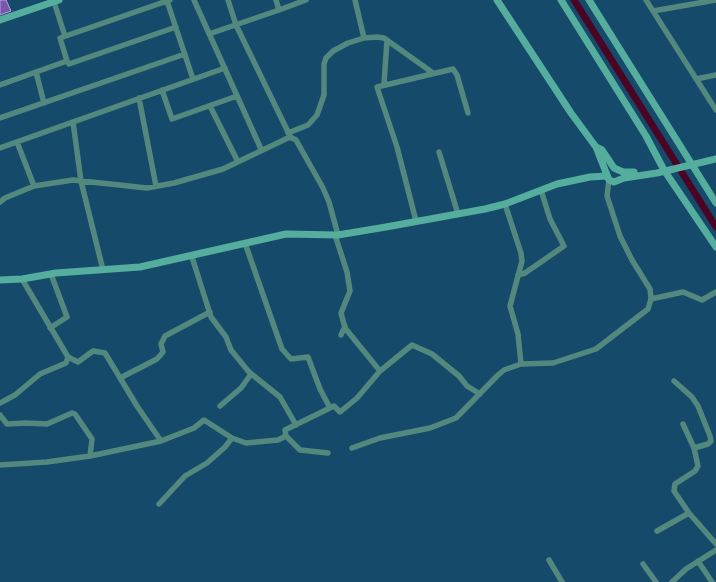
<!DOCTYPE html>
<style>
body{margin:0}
canvas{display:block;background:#154a6a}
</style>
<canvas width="716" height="582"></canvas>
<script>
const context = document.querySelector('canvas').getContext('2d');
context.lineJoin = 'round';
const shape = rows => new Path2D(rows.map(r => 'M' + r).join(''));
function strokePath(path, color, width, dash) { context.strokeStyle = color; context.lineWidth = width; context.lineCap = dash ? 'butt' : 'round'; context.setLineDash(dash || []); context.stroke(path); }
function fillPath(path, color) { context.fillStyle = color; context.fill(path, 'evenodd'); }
const canal = shape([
 [574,0,716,227]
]);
const building = shape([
 [0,0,6,0,11,11,0,15,0,0]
]);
const street = shape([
 [194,0,261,149],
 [228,0,236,25,290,136],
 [276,0,279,10,306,0],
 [355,0,364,38],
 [646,0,716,110],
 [167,1,193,79],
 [54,2,65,36],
 [653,11,716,0],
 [209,34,279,10],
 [67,61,69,64,176,27],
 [696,79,716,75],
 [384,84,387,40],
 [0,85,36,72],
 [162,90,172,119,237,96],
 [139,98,156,186],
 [44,103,36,72,67,61,60,38,170,0],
 [210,106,238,162],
 [0,118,185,54],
 [73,122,81,181,103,270],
 [288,133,308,125,317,115,324,95,324,64,326,58,333,51,348,43,364,38,377,37,384,38,433,73],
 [17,142,34,186],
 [0,148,225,68],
 [439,152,458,214],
 [0,202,5,198,34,186,73,180,147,188,174,183,223,169,290,137,296,140,323,188,329,202,338,235],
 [416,221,397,147,377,87,453,69,457,75,468,113],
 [335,235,347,272,350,291,341,313,345,328,380,371],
 [245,243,282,349,291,359,308,357,320,389,330,408],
 [192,257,211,317,226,337,231,350,249,372,280,397,296,425],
 [518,275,525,273,564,246,550,219,541,190],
 [651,299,683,292,702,300,716,292],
 [50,328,67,317,51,274],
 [341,335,345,326],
 [68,357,78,362,93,351,105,353,137,406,161,441],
 [521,364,553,363,596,349,648,309,651,299,650,289,632,260,620,236,607,196,609,180],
 [120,378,157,359,163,352,161,344,165,336,210,312],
 [674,381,692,397,698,406,710,436,711,441,708,444,694,448],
 [0,403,15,395,40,374,66,363,68,357,22,279],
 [220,406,241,388,251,374],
 [0,415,7,424,25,423,47,424,72,413,75,414,92,439,90,456,47,462,0,465],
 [683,424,694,448,698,466,695,471,675,484,674,491,689,513,716,544],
 [286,436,300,450,328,453],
 [352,448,380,438,430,428,456,418,497,376,504,370,521,364,518,334,510,306,522,261,521,253,505,204],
 [90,456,161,441,194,428,204,420,232,438,246,443,278,440,286,436,285,430,334,406,340,412,357,398,380,371,412,345,432,354,459,376,467,386,480,394],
 [159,504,185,476,207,463,225,447,232,438],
 [657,531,689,513],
 [549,560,562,582],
 [698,561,712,582],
 [643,564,656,582],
 [672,582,686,569,716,550]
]);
const secondary = shape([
 [497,0,571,113,596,147,609,180,614,182,624,178,657,173,716,159],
 [561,0,646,136,664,170,716,247],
 [589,0,716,203],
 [0,20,59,0],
 [596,147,602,150,614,168,623,172,634,172],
 [0,280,22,279,56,273,140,267,286,234,338,235,386,227,485,209,505,204,557,184,590,177,606,176]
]);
strokePath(canal, '#4c0425', 7);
fillPath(building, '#7958ac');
strokePath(building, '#b7a0e2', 1);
strokePath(street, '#53887e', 5.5);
strokePath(secondary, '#54ad9d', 7);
</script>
